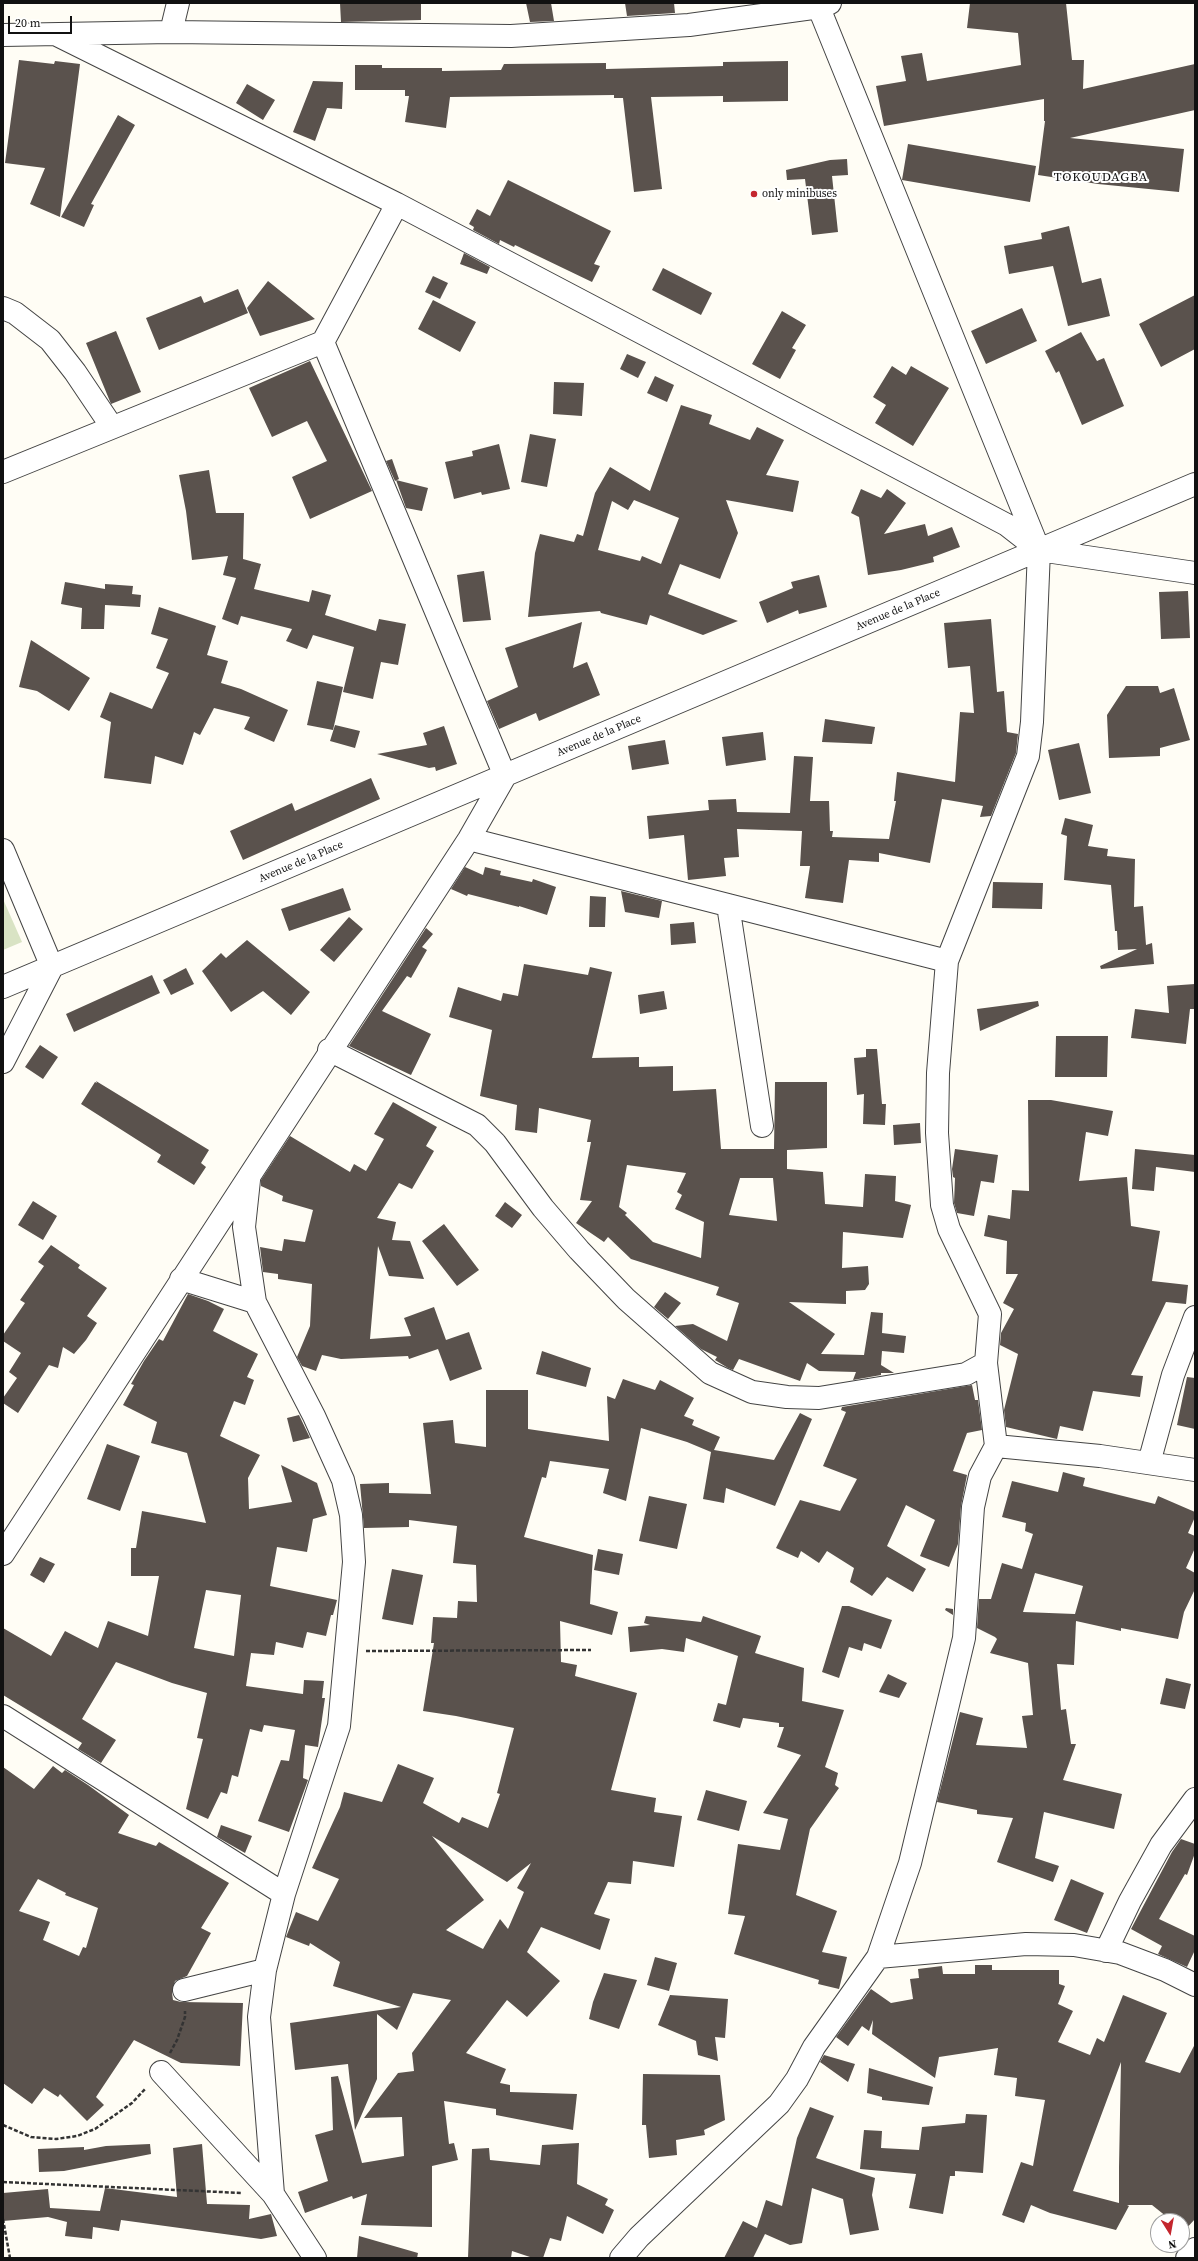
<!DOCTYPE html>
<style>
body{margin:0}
#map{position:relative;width:1198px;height:2261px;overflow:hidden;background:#fffdf5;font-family:"Source Serif 4",serif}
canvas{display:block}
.frame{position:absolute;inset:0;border:4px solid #111;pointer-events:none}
.north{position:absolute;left:1150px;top:2213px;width:40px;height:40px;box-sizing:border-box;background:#fff;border:1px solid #a0a0a0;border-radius:50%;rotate:169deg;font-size:11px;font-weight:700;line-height:16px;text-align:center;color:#111}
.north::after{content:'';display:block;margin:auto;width:14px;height:18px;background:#c4262e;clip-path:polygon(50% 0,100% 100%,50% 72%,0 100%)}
.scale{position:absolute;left:8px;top:16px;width:64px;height:18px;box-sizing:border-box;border:2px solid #111;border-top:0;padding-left:5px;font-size:12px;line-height:14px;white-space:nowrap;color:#111;-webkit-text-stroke:3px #fff;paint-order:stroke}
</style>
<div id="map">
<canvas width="1198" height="2261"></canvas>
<div class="frame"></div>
<div class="north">N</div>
<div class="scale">20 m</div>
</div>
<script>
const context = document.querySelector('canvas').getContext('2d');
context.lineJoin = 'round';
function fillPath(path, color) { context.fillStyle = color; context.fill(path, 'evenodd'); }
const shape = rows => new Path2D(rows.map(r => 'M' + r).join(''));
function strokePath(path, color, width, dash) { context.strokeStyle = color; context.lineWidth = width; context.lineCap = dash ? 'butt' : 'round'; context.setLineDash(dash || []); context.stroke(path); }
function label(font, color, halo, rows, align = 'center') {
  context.font = font + ' "Source Serif 4",serif'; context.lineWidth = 4; context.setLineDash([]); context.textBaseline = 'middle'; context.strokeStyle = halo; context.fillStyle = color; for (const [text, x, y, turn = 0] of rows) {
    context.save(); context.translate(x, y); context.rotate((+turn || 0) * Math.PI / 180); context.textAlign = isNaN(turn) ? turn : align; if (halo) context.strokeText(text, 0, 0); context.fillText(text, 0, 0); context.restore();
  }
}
const cemetery = shape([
 [3,899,22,942,3,950]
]);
const building = shape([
 [340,3,421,3,421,20,341,22],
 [526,3,551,3,554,21,530,22],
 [625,3,674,3,675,13,627,16],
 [970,3,1066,3,1072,60,1084,60,1083,89,1195,64,1195,110,1070,138,1184,149,1179,192,1098,184,1038,175,1045,121,1044,121,1044,99,884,126,876,86,906,81,901,56,922,53,927,81,1021,65,1018,33,967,28],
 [19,60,54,64,55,61,80,64,60,217,30,204,45,168,5,163],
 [788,61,788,101,723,102,723,96,651,97,662,189,634,192,623,98,614,98,614,95,450,97,446,128,405,122,409,96,405,96,405,90,355,90,355,65,382,65,382,68,442,68,442,71,501,70,504,64,606,63,606,69,723,66,723,62],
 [313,81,343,82,342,109,327,108,315,141,293,132],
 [247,84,275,100,263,120,236,103],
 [118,115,135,125,91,204,94,205,84,227,61,217],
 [908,144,1036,166,1030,202,902,180],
 [847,159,848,175,832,176,838,232,812,235,805,179,787,180,786,170,830,160],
 [508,180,611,231,594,264,600,266,592,282,515,245,514,247,500,240,499,244,473,230,474,227,469,224,477,209,490,216],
 [1069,226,1082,283,1101,278,1110,316,1068,326,1053,266,1009,274,1004,246,1042,239,1041,233],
 [464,253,490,267,487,274,460,264],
 [663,268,712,293,701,315,652,290],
 [433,276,448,283,440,299,425,292],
 [268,281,315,319,260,336,247,308],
 [238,289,248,313,159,350,146,318,201,296,204,303],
 [1195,295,1195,349,1161,367,1139,324],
 [433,300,476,322,460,352,418,329],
 [1022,308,1037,341,986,364,971,331],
 [782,311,806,325,792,348,796,350,780,379,752,364],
 [116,331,141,392,111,404,86,343],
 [1081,332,1097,361,1104,358,1124,406,1082,425,1059,371,1056,373,1045,351],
 [627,354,646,362,638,378,620,369],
 [310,361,372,491,310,519,292,477,327,461,307,421,272,437,249,388],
 [892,366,906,375,911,366,949,388,913,446,875,423,886,405,873,397],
 [655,376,674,385,667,402,647,393],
 [554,382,584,383,582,416,553,414],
 [681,405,712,415,709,424,750,440,757,427,784,440,766,475,799,481,793,512,726,500,738,533,720,579,680,564,668,594,738,621,703,635,650,615,647,625,601,613,600,611,528,617,535,553,540,534,574,542,577,534,583,536,595,493,610,467,650,491],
 [634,500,679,518,661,564,642,556,640,561,598,550,612,501,628,510],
 [530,434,556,439,547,487,521,482],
 [499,444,510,489,482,495,481,492,454,499,445,462,473,456,472,451],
 [392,459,399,479,395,481,386,461],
 [209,470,216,513,244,513,243,559,261,564,254,589,309,602,312,590,331,595,325,615,376,631,379,619,406,624,398,665,381,662,373,699,343,692,354,647,313,635,307,649,286,641,292,629,241,616,238,625,222,619,236,578,223,575,228,556,192,560,186,511,179,475],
 [396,480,428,488,422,511,406,508],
 [861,489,881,498,887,489,906,503,884,534,925,524,928,536,952,527,960,547,933,557,934,562,901,570,868,575,859,517,851,513],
 [484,571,491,620,463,622,457,575],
 [819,575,827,607,799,614,798,610,767,623,759,602,793,588,791,582],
 [65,582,105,589,105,584,133,586,132,594,141,595,140,607,105,605,104,629,81,629,82,608,61,604],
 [1188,591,1190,638,1161,639,1159,592],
 [159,607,216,626,207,655,228,661,221,683,241,689,288,710,274,742,244,729,250,717,214,708,200,735,194,732,183,765,155,756,151,784,104,778,111,722,100,717,110,692,152,709,169,673,156,668,168,639,151,634],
 [991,619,997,692,1004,691,1007,732,1018,734,1016,753,991,816,980,817,983,806,942,799,930,863,879,853,879,862,849,860,843,903,805,898,810,866,800,866,802,831,737,829,739,857,724,858,726,876,688,880,684,835,649,839,647,816,709,810,708,800,736,799,737,812,790,813,794,756,813,757,810,801,829,801,830,831,833,831,832,837,889,839,896,801,894,801,897,772,955,782,960,712,974,713,970,666,948,668,944,623],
 [582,622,573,668,587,662,600,695,539,721,536,713,499,729,487,701,518,687,505,648],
 [31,640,90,678,69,711,37,691,19,687],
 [317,681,343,687,333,730,307,725],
 [1126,686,1158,686,1160,693,1174,688,1190,740,1160,748,1160,756,1109,758,1107,715],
 [825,719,875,727,872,744,822,742],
 [335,725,360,731,355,748,330,741],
 [444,726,457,764,436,771,435,767,429,768,377,754,427,745,423,733],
 [763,732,766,760,726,766,722,737],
 [665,740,669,764,632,770,628,746],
 [1079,743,1091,793,1059,800,1048,750],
 [371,778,380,799,243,860,230,831,292,803,295,811],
 [1065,818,1093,825,1088,846,1108,849,1107,856,1135,859,1134,907,1143,906,1146,945,1152,943,1154,964,1101,969,1100,966,1137,949,1118,950,1117,931,1115,931,1111,885,1064,880,1067,836,1061,834],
 [465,867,483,875,485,867,501,871,500,875,532,882,533,879,556,887,547,915,519,906,519,907,468,894,467,896,451,889],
 [993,882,1043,883,1042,909,992,908],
 [343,888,351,910,289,931,281,909],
 [621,891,662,901,659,918,625,912],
 [590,896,606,897,605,927,589,927],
 [349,917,363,929,334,962,320,950],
 [694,922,696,943,671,945,670,924],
 [426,928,433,934,422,947,427,950,411,978,407,976,382,1011,431,1034,411,1075,349,1046],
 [247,940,310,992,291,1015,263,991,231,1012,202,971,221,953,226,958],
 [524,964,588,975,590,967,612,972,592,1058,639,1057,639,1067,673,1066,673,1091,716,1089,721,1149,774,1149,775,1082,827,1082,827,1148,787,1150,787,1169,823,1172,825,1204,863,1207,865,1174,896,1176,895,1201,911,1205,903,1238,843,1232,842,1268,868,1266,869,1284,865,1290,846,1291,846,1304,789,1302,835,1334,821,1354,864,1355,871,1312,883,1313,882,1333,906,1336,904,1353,882,1351,881,1365,894,1373,881,1373,881,1375,853,1380,856,1372,819,1371,807,1363,800,1381,739,1359,733,1370,728,1368,715,1360,717,1357,701,1349,675,1326,693,1324,727,1341,739,1303,716,1295,719,1287,631,1259,608,1237,604,1242,576,1223,592,1201,580,1200,591,1142,587,1142,591,1120,539,1108,537,1133,515,1130,517,1105,480,1096,492,1030,449,1017,458,987,501,1001,503,993,518,996],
 [627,1165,686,1173,677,1192,682,1195,675,1209,704,1222,701,1258,653,1242,625,1215,627,1213,619,1207],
 [740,1178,773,1178,777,1221,729,1215],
 [186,968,194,984,171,995,163,980],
 [152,975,160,993,74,1032,66,1014],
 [1195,984,1195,1009,1190,1009,1186,1044,1131,1038,1135,1009,1169,1013,1167,986],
 [664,991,667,1009,640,1014,638,995],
 [1038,1001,1039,1006,980,1031,977,1009],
 [1056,1036,1108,1036,1107,1077,1055,1077],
 [40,1045,58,1057,43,1079,25,1067],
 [866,1049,877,1049,882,1104,886,1104,885,1125,863,1124,864,1094,857,1095,854,1058,866,1057],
 [96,1081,209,1150,201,1163,206,1167,194,1185,157,1162,161,1155,81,1104,95,1082,97,1083],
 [1028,1100,1051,1100,1113,1111,1108,1136,1086,1132,1079,1181,1127,1177,1131,1226,1160,1231,1152,1281,1188,1285,1186,1304,1166,1302,1131,1375,1143,1376,1140,1397,1093,1391,1083,1431,1060,1426,1057,1439,1006,1427,1004,1410,1018,1354,1000,1345,1001,1333,1014,1309,1003,1303,1018,1274,1006,1274,1007,1241,984,1236,988,1215,1010,1219,1012,1190,1029,1191],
 [393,1102,437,1127,426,1146,434,1151,412,1189,399,1183,377,1218,396,1222,392,1240,410,1241,424,1279,389,1276,378,1246,370,1339,411,1336,404,1318,434,1307,446,1340,469,1332,482,1369,450,1381,438,1349,409,1359,408,1356,341,1359,322,1355,316,1371,302,1366,297,1357,310,1326,312,1284,278,1279,278,1274,263,1272,260,1247,282,1251,284,1239,305,1242,313,1210,282,1201,283,1196,261,1186,261,1180,290,1136,350,1172,354,1164,366,1171,384,1139,374,1134],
 [920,1123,921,1143,894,1145,893,1125],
 [955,1149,998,1155,994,1183,981,1181,974,1216,957,1213,954,1203,955,1178,953,1177,952,1169],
 [1135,1149,1195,1155,1195,1172,1156,1167,1154,1191,1132,1189],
 [33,1201,57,1216,43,1240,18,1225],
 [505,1202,522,1215,512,1228,495,1216],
 [444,1224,479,1270,457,1286,422,1241],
 [51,1245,80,1265,78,1268,107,1288,87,1316,97,1323,86,1340,74,1354,63,1347,58,1368,49,1365,18,1413,3,1403,3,1398,17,1378,9,1372,21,1353,3,1341,3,1335,25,1303,20,1300,44,1266,38,1262],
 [665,1292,681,1303,668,1319,654,1307],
 [188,1294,208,1301,224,1309,213,1331,258,1354,247,1377,254,1380,245,1405,234,1401,220,1436,260,1455,248,1478,249,1509,292,1502,281,1465,317,1483,327,1515,313,1519,307,1552,277,1547,270,1586,337,1600,333,1615,331,1615,326,1636,307,1632,303,1648,276,1642,274,1655,251,1653,246,1686,303,1694,304,1680,324,1681,322,1698,325,1698,318,1747,305,1745,303,1778,308,1780,289,1832,258,1821,281,1760,289,1761,295,1730,264,1725,262,1732,250,1729,238,1777,232,1775,227,1794,221,1792,208,1819,186,1809,203,1739,197,1738,207,1693,172,1683,116,1662,82,1719,116,1740,101,1763,78,1749,82,1743,3,1695,3,1628,51,1656,65,1631,98,1648,108,1621,148,1636,159,1576,131,1576,131,1548,136,1548,142,1511,206,1523,187,1453,151,1443,157,1422,123,1405,134,1385,131,1384,144,1361,159,1339,163,1341],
 [206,1590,241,1595,234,1656,194,1648],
 [542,1351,591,1368,586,1387,536,1374],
 [1187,1377,1195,1378,1195,1429,1177,1425],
 [623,1379,655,1390,660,1380,694,1398,684,1416,694,1420,692,1425,720,1437,714,1450,774,1460,800,1413,812,1419,775,1506,726,1488,724,1503,703,1499,711,1452,687,1442,641,1428,626,1501,603,1493,609,1469,550,1461,546,1478,542,1477,524,1537,593,1555,590,1604,618,1612,612,1635,560,1621,561,1662,577,1665,575,1676,637,1693,611,1790,656,1798,654,1812,682,1816,674,1867,633,1861,631,1884,608,1882,594,1914,610,1919,600,1950,541,1927,527,1952,560,1981,527,2017,507,2000,466,2053,506,2069,500,2083,510,2085,510,2092,577,2094,573,2130,496,2115,496,2109,444,2101,449,2144,454,2143,458,2160,432,2166,432,2227,361,2225,367,2194,353,2199,352,2196,305,2213,298,2192,328,2181,315,2135,333,2130,331,2077,338,2076,362,2163,404,2156,402,2117,364,2118,398,2073,414,2071,412,2053,451,2000,413,1993,397,2030,377,2014,377,2079,355,2130,348,2064,295,2070,290,2023,401,2007,333,1986,340,1962,310,1943,309,1946,286,1937,296,1912,318,1921,339,1879,312,1868,340,1807,344,1792,382,1802,398,1764,434,1778,423,1803,459,1823,462,1817,488,1828,500,1794,497,1793,514,1728,456,1716,423,1711,434,1643,431,1643,433,1617,457,1618,458,1601,477,1602,476,1565,453,1563,457,1526,409,1520,409,1527,364,1528,360,1484,389,1483,389,1493,431,1494,423,1423,453,1420,455,1443,486,1447,486,1390,528,1390,528,1429,609,1441,607,1396,615,1399],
 [432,1836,507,1882,531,1863,517,1888,524,1892,508,1929,500,1919,483,1949,446,1930,484,1900],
 [972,1385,975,1400,978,1400,982,1430,967,1433,953,1471,967,1475,961,1506,958,1544,949,1567,920,1556,935,1520,906,1505,887,1546,926,1569,913,1592,887,1577,872,1596,850,1582,854,1568,827,1551,819,1563,801,1551,798,1558,776,1548,800,1500,840,1511,857,1479,823,1466,846,1412,841,1410,842,1407],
 [299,1415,310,1438,293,1442,287,1418],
 [107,1444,140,1456,120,1511,87,1499],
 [1063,1472,1085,1478,1083,1486,1155,1504,1158,1496,1195,1512,1195,1517,1188,1533,1195,1536,1195,1548,1186,1568,1195,1573,1195,1589,1184,1612,1178,1639,1121,1628,1121,1631,1076,1621,1074,1665,1057,1664,1061,1710,1066,1709,1071,1744,1076,1744,1063,1780,1122,1794,1114,1829,1044,1812,1035,1858,1059,1866,1053,1882,997,1862,1013,1818,977,1814,977,1810,937,1802,960,1712,983,1718,976,1745,1027,1748,1022,1716,1033,1715,1028,1663,990,1653,997,1639,995,1637,977,1628,979,1599,991,1599,1002,1563,1022,1569,1033,1534,1025,1531,1026,1523,1002,1517,1012,1481,1058,1492],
 [1035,1573,1083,1586,1075,1614,1023,1612],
 [649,1496,687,1504,677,1549,639,1541],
 [598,1549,623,1554,619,1575,594,1570],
 [40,1557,55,1564,44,1583,30,1575],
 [392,1569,423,1575,413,1625,382,1619],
 [842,1606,849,1606,892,1620,881,1649,864,1643,862,1651,849,1647,839,1678,822,1672],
 [946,1608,953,1609,953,1615,945,1610],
 [646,1616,701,1622,703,1616,761,1636,755,1653,804,1668,802,1701,844,1710,825,1767,838,1773,835,1785,839,1788,810,1829,796,1895,837,1911,822,1952,847,1957,839,1989,818,1984,819,1980,734,1954,745,1916,728,1914,738,1844,780,1850,788,1819,763,1813,801,1755,777,1747,784,1727,779,1727,779,1723,743,1718,740,1728,713,1721,718,1703,726,1705,738,1656,686,1638,684,1652,662,1649,630,1652,628,1627,650,1625,644,1623],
 [888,1674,907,1683,899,1698,879,1692],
 [1166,1678,1191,1684,1185,1709,1160,1704],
 [53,1766,62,1773,65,1770,88,1785,129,1815,118,1833,156,1846,159,1842,229,1883,201,1928,211,1933,187,1976,175,1981,172,1993,173,2000,181,2002,243,2003,240,2066,181,2063,134,2040,96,2097,104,2105,87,2121,60,2094,58,2097,44,2088,32,2104,3,2083,3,1767,34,1789],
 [38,1879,66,1893,65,1895,98,1908,86,1948,83,1947,79,1956,43,1940,50,1922,19,1911],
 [706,1790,747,1801,739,1831,697,1820],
 [221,1825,252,1836,245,1853,217,1837],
 [1181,1839,1195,1844,1195,1853,1187,1875,1185,1874,1159,1919,1195,1936,1195,1950,1187,1967,1158,1954,1162,1946,1131,1929,1172,1852],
 [1071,1879,1104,1893,1087,1933,1054,1920],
 [655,1957,677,1963,669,1991,647,1985],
 [975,1965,992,1965,992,1970,1059,1970,1059,1984,1065,1986,1058,2004,1073,2011,1058,2042,1090,2055,1097,2038,1104,2042,1123,1995,1167,2013,1145,2062,1180,2073,1195,2044,1195,2219,1184,2231,1182,2230,1182,2221,1172,2221,1152,2205,1127,2205,1129,2206,1116,2230,1050,2213,1031,2205,1024,2223,1002,2215,1021,2162,1033,2166,1045,2100,1015,2096,1017,2078,994,2075,998,2048,939,2057,935,2078,872,2034,873,2020,869,2031,862,2026,848,2046,836,2037,871,1989,891,2003,913,1999,910,1979,919,1978,918,1969,942,1966,943,1974,975,1974],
 [1121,2062,1119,2167,1119,2203,1073,2191],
 [604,1973,637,1980,619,2029,589,2019,593,2002],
 [670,1995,728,1999,725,2038,715,2037,718,2061,698,2055,696,2041,658,2025],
 [824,2055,855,2064,848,2082,820,2062],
 [869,2068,933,2087,929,2105,882,2100,882,2097,867,2093],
 [643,2074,720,2075,725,2120,704,2130,705,2135,676,2140,677,2155,649,2158,646,2125,642,2125],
 [810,2107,834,2116,816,2158,875,2178,872,2195,879,2230,850,2235,843,2199,812,2188,802,2243,790,2245,765,2234,753,2258,724,2258,743,2221,757,2228,766,2200,782,2206,797,2138],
 [966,2114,987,2115,983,2173,955,2171,955,2176,950,2176,943,2214,909,2208,916,2174,860,2169,864,2130,882,2131,881,2148,919,2150,922,2127,965,2123],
 [579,2143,577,2184,608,2199,605,2205,614,2210,603,2234,567,2216,561,2241,550,2238,543,2258,533,2258,512,2251,511,2258,468,2258,472,2149,489,2148,490,2160,540,2165,542,2145],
 [150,2144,151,2154,64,2171,39,2172,38,2149,84,2147,84,2150,106,2146],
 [202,2144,207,2204,250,2205,249,2219,271,2214,277,2236,261,2239,121,2220,119,2231,93,2227,92,2239,65,2236,67,2222,48,2217,3,2221,3,2193,48,2189,50,2208,100,2211,105,2188,177,2197,173,2148],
 [359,2236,418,2253,417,2258,357,2258]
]);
const path = shape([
 [366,1651,591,1650],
 [170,2053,177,2040,185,2017,185,2011],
 [3,2125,31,2137,56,2139,77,2136,95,2129,132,2103,146,2088],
 [3,2182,242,2193],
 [3,2219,10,2258]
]);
const minor = shape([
 [171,32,178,3],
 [3,35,171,32,511,36,689,25,820,7,830,3],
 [57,35,397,204,1007,525,1039,550,1195,573],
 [3,308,15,313,50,340,75,372,112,427],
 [3,472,323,342,397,204],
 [469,839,947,961],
 [3,850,52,967,3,1062],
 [728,905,762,1126],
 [3,987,1195,484],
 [329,1050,477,1125,495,1143,543,1208,579,1250,626,1299,710,1373,752,1392,787,1397,819,1398,966,1374,986,1363],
 [249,1180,244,1227,255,1302,314,1416,343,1480,351,1515,354,1562,339,1726,284,1894,265,1970,259,2017,273,2194,315,2258],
 [181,1279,255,1302],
 [996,1446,1100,1456,1195,1470],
 [1149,1463,1173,1375,1195,1317],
 [3,1554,469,839,505,776,323,342],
 [3,1716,284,1894],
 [1106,1951,1130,1901,1161,1845,1195,1799],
 [878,1957,1026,1944,1074,1945,1120,1953,1165,1970,1195,1985],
 [184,1990,265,1970],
 [161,2072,273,2194],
 [621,2258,639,2237,779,2104,797,2079,814,2047,878,1957,910,1863,964,1638,973,1507,980,1476,996,1446,986,1363,990,1314,949,1229,942,1205,937,1133,938,1073,947,961,1028,756,1032,722,1039,550,817,3],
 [1187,2258,1195,2249]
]);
const markers = [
 [754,194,4,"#c4262e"]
];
const poiNames = [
 ["only minibuses",762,194]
];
const streetNames = [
 ["Avenue de la Place",898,610,-23],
 ["Avenue de la Place",599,736,-23],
 ["Avenue de la Place",301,862,-23]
];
const quarterNames = [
 ["TOKOUDAGBA",1101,178]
];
fillPath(cemetery, '#d9e3c4');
fillPath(building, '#5a524d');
strokePath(minor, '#444', 24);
strokePath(path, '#333', 2.5, [4, 2]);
strokePath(minor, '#fff', 22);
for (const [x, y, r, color] of markers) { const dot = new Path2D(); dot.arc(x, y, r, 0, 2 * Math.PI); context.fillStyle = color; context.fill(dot); strokePath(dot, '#fff', 1.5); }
label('11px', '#111', '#fff', poiNames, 'left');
label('11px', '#111', '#fff', streetNames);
context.letterSpacing = '1px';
label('13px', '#111', '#fff', quarterNames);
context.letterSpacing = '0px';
</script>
